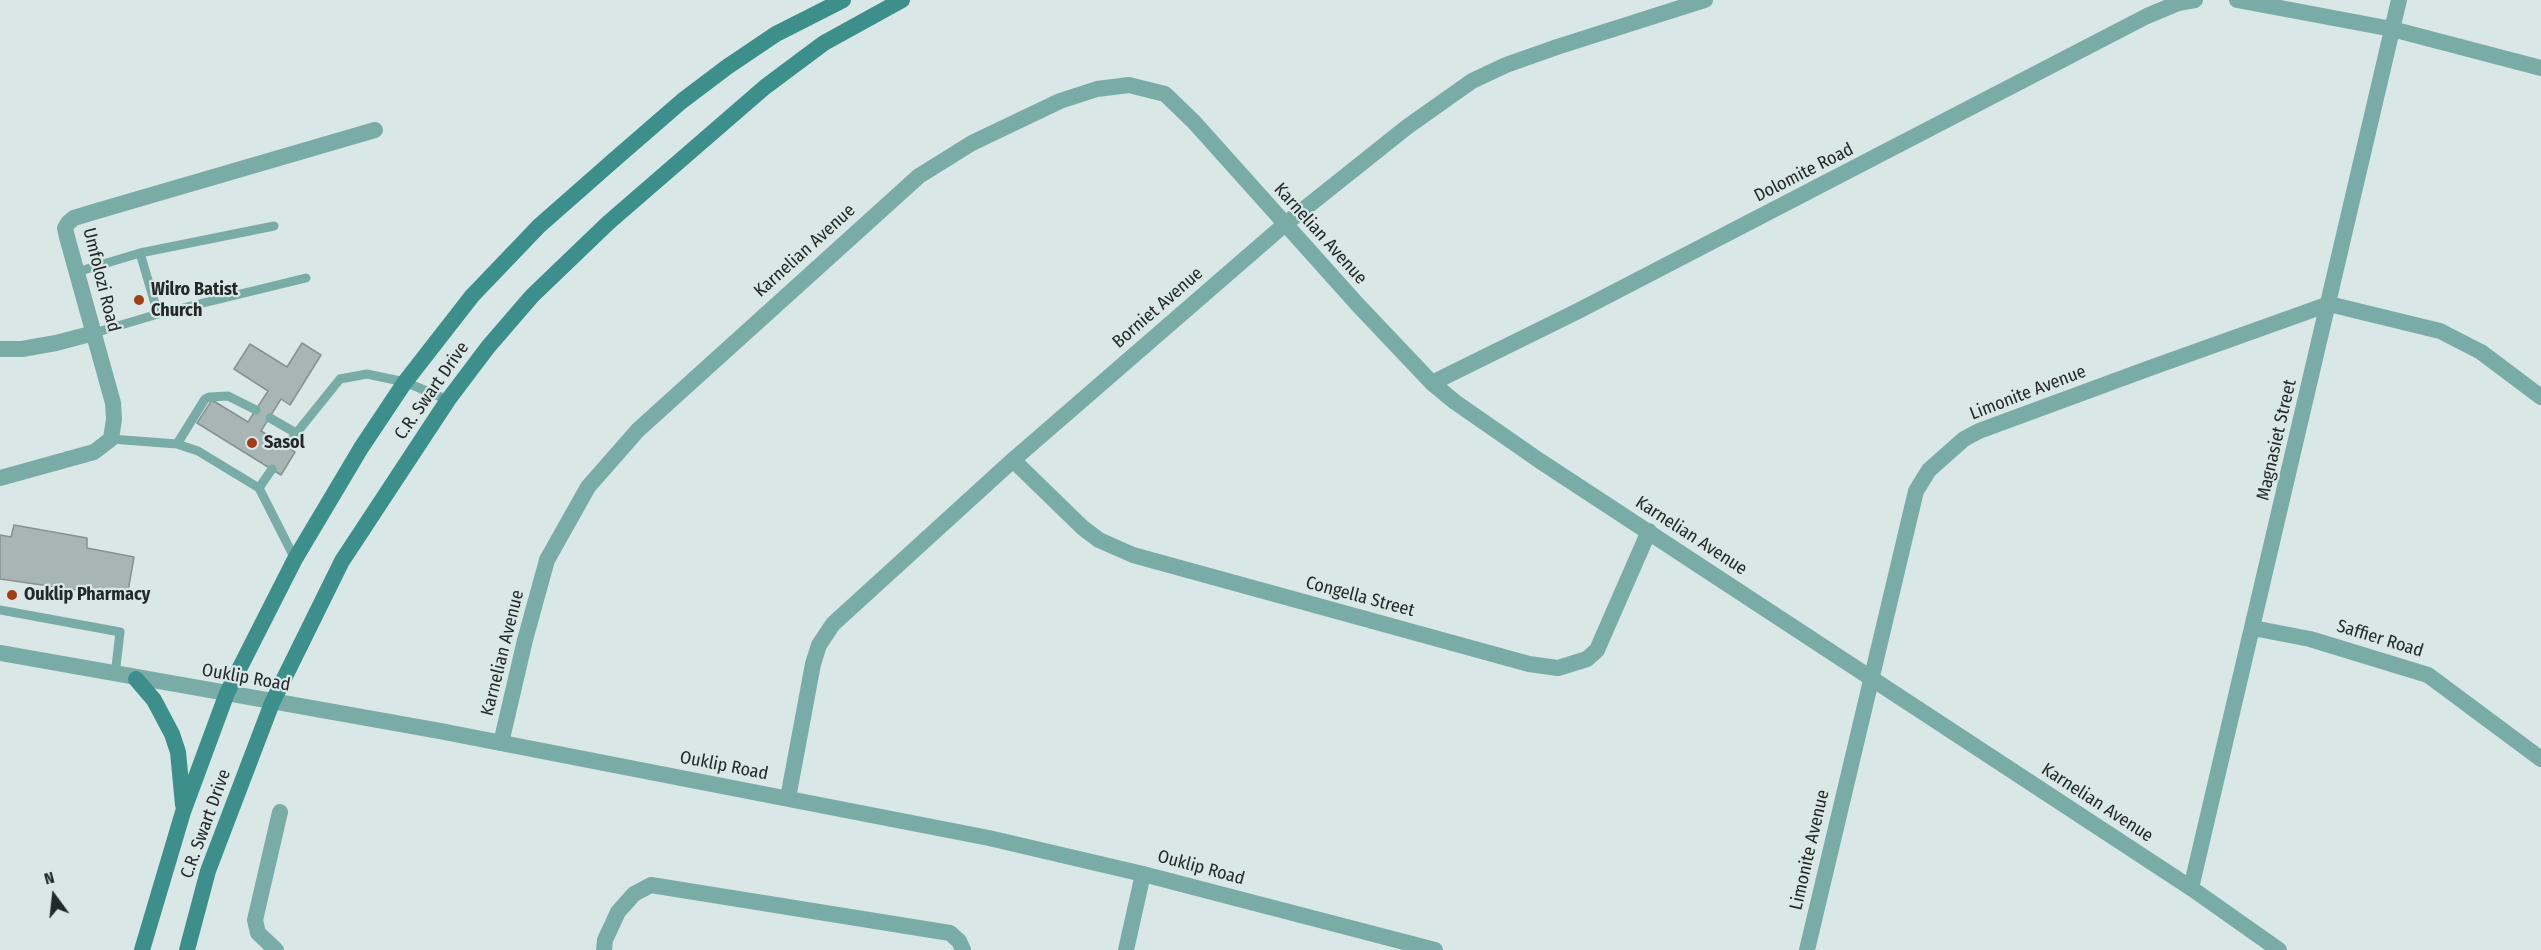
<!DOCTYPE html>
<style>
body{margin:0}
#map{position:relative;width:2541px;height:950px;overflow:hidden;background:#d9e8e6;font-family:"Fira Sans Condensed",sans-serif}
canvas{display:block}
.north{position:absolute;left:24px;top:866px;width:60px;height:60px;-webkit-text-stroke:4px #d9e8e6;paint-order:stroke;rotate:345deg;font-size:16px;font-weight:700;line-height:24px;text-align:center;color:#232928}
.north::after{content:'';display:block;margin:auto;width:21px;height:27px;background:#232928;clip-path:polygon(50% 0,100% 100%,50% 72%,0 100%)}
</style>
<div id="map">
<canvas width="2541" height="950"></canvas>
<div class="north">N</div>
</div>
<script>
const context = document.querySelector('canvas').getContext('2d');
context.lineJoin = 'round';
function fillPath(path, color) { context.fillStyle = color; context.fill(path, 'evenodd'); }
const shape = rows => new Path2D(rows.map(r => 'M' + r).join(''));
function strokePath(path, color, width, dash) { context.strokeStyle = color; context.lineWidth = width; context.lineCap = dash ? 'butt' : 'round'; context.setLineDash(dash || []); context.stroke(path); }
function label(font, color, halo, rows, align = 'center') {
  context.font = font + ' "Fira Sans Condensed",sans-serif'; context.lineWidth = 4.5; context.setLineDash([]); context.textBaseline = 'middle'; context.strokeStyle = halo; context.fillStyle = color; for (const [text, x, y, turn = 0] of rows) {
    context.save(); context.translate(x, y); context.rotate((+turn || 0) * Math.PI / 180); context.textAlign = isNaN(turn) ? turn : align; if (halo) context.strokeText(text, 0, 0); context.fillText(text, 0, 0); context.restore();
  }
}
const building = shape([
 [302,343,321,355,290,405,281,399,261,431,295,452,281,475,197,423,212,400,248,422,268,391,234,369,250,344,287,367,302,343],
 [14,525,87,538,87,548,134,557,127,597,0,579,0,535,11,537,14,525]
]);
const service = shape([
 [140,253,158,314],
 [77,272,140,253,274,226],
 [94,333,158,314,306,278],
 [270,418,296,433],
 [111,439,177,444,198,451,259,488],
 [177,444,205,399,209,397,228,396,256,410],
 [286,446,340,379,367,374,405,382,448,400],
 [272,469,259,488,295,559],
 [0,610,120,632,115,675]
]);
const minor = shape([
 [2237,0,2392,29,2541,68],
 [0,349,22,349,56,343,94,333],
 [1432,383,1578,311,2147,16,2178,3,2195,0],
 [1013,460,1083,528,1099,540,1133,555,1529,664,1558,668,1587,659,1597,650,1649,531],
 [0,478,94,452,111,439,114,419,113,403,67,237,65,228,68,223,74,218,97,211,375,130],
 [2253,628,2310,639,2428,675,2541,759],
 [0,653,227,693],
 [501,743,525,640,547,560,588,487,638,430,919,176,972,143,1060,101,1097,89,1129,85,1165,94,1194,122,1358,305,1432,383,1455,402,1540,461,2191,888,2279,950],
 [788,798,813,664,819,645,833,624,1013,460,1284,225,1407,127,1472,81,1506,65,1557,47,1705,0],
 [2191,888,2399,0],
 [276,950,258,933,255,920,280,812],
 [604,950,605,940,618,912,634,894,651,885,950,933,959,941,963,950],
 [1126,950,1143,874],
 [1807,950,1916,491,1929,470,1964,439,1979,431,2150,368,2329,304,2440,331,2481,352,2541,397]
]);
const tertiary = shape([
 [227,693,440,731,989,838,1143,874,1435,950]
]);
const secondary = shape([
 [136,679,154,700,172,734,178,752,183,805],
 [142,950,183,812,227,693,295,559,361,448,405,382,472,296,539,226,614,160,682,101,727,67,776,34,843,0],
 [187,950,208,871,272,703,342,561,448,400,488,347,532,296,608,223,765,87,824,43,902,0]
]);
const markers = [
 [139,300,6,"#a33d15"],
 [252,443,6,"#a33d15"],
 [12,595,6,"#a33d15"]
];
const streetNames = [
 ["Dolomite Road",1804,173,-27],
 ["Karnelian Avenue",1320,234,48],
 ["Karnelian Avenue",805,251,-42],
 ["Umfolozi Road",101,280,76],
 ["Borniet Avenue",1158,308,-41],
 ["C.R. Swart Drive",432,391,-55],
 ["Limonite Avenue",2028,393,-21],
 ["Magnasiet Street",2277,440,-77],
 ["Karnelian Avenue",1691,536,33],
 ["Congella Street",1360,597,15],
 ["Saffier Road",2380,639,17],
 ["Karnelian Avenue",503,653,-76],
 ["Ouklip Road",246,678,10],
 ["Ouklip Road",724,766,11],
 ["Karnelian Avenue",2097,803,33],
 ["C.R. Swart Drive",206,824,-70],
 ["Limonite Avenue",1810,850,-77],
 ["Ouklip Road",1201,868,15]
];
const poiNames = [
 ["Wilro Batist",151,290],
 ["Church",151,311],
 ["Sasol",264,443],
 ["Ouklip Pharmacy",24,595]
];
fillPath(building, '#a7b5b4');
strokePath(building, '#859291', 1.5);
strokePath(service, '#7aaca7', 9);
strokePath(minor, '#7aaca7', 16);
strokePath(tertiary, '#7aaca7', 16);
strokePath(secondary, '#3c8f8a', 16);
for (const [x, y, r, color] of markers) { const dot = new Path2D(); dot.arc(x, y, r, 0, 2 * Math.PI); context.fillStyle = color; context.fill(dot); strokePath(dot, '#d9e8e6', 2); }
label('18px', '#232928', '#d9e8e6', streetNames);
label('bold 18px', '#232928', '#d9e8e6', poiNames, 'left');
</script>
